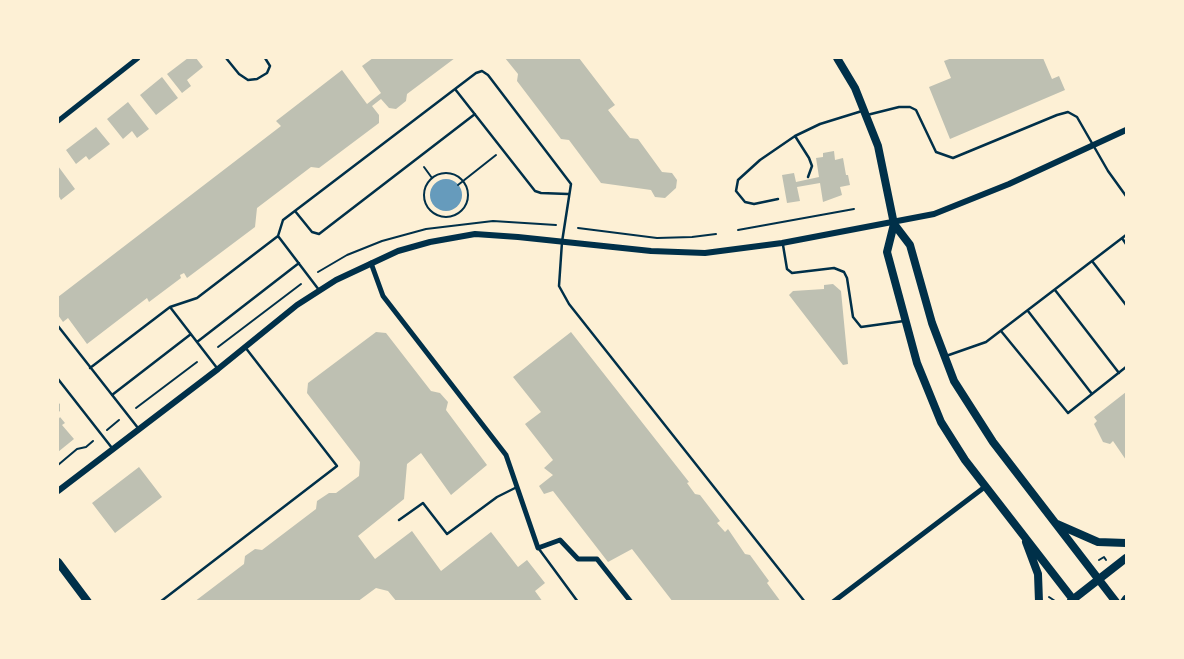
<!DOCTYPE html>
<style>
body{margin:0}
#map{position:relative;width:1184px;height:659px;overflow:hidden;background:#fdf0d5;font-family:"DM Sans",sans-serif}
canvas{display:block}
.frame{position:absolute;inset:0;border:59px solid #fdf0d5;pointer-events:none}
</style>
<div id="map">
<canvas width="1184" height="659"></canvas>
<div class="frame"></div>
</div>
<script>
const context = document.querySelector('canvas').getContext('2d');
context.lineJoin = 'round';
function fillPath(path, color) { context.fillStyle = color; context.fill(path, 'evenodd'); }
const shape = rows => new Path2D(rows.map(r => 'M' + r).join(''));
function strokePath(path, color, width, dash) { context.strokeStyle = color; context.lineWidth = width; context.lineCap = dash ? 'butt' : 'round'; context.setLineDash(dash || []); context.stroke(path); }
const water = shape([
 '430 195a16 16 0 1 1 32 0a16 16 0 1 1-32 0Z'
]);
const building = shape([
 [188,58,196,58,203,67,187,80,191,86,182,93,167,74],
 [373,58,455,58,407,94,406,101,396,109,389,108,381,99,372,106,379,115,379,123,319,168,311,167,257,208,255,227,187,278,184,273,180,275,181,278,149,302,147,298,87,344,68,318,63,322,58,315,58,297,281,126,276,121,342,70,367,104,381,93,362,66],
 [505,58,579,58,615,105,608,110,630,138,638,139,662,172,672,173,677,180,676,188,665,198,655,197,651,190,601,183,569,140,561,139,517,81,518,74],
 [952,58,1043,58,1052,79,1059,76,1065,90,950,139,929,87,951,78,944,61],
 [162,77,178,98,156,115,140,95],
 [128,102,149,129,137,138,132,131,123,139,107,119],
 [96,127,110,144,89,160,86,156,76,164,66,150],
 [834,151,835,160,843,158,846,175,848,175,850,185,840,187,842,195,823,202,820,183,797,187,800,201,787,203,782,175,794,173,796,182,819,177,816,158,823,157,823,153],
 [58,166,75,189,61,200,58,195],
 [833,284,841,291,848,364,843,365,789,295,793,291,824,289,824,285],
 [376,332,386,333,431,391,440,393,448,402,446,410,487,465,451,495,421,453,407,464,404,499,358,536,375,559,412,531,441,571,491,532,518,567,527,560,545,583,535,591,543,602,397,602,388,591,376,588,357,602,194,602,244,564,245,556,255,549,262,550,316,509,317,501,329,493,336,493,359,476,360,462,307,393,308,383],
 [571,332,689,482,687,483,695,494,700,495,720,521,717,523,725,532,728,529,745,554,750,555,769,581,767,583,781,602,673,602,632,549,608,562,553,491,544,494,539,486,553,475,544,468,553,460,525,424,541,412,513,377],
 [1126,392,1126,460,1113,441,1110,444,1103,442,1094,424,1097,421,1094,417],
 [60,417,65,423,62,425,74,439,58,452,58,420],
 [139,467,162,497,115,533,92,503]
]);
const path = shape([
 [424,167,432,178],
 '424 195a22 22 0 1 1 44 0a22 22 0 1 1-44 0Z',
 [458,185,496,155],
 [578,228,657,238,692,237,716,234],
 [738,230,854,209],
 [318,272,347,255,382,241,426,229,493,221,556,225],
 [218,347,301,284],
 [136,408,197,362],
 [107,430,119,420],
 [58,465,77,449,86,447,93,441],
 [1099,560,1104,557,1106,560],
 [1049,597,1055,601]
]);
const service = shape([
 [226,58,239,74,248,80,257,79,267,73,270,66,265,58],
 [455,89,535,191,541,193,568,194],
 [867,115,899,107,910,107,916,110,936,152,953,158,1057,115,1068,112,1077,117,1108,171,1126,196],
 [795,136,809,158,812,166,808,177],
 [778,199,754,204,745,202,736,191,738,180,760,160,795,136,820,124,862,111],
 [295,211,312,232,319,234,475,114],
 [278,236,319,290],
 [1122,238,1126,244],
 [783,245,787,269,792,273,834,268,844,272,847,278,853,317,861,327,904,321],
 [1092,261,1126,305],
 [1055,290,1119,373],
 [170,307,217,368],
 [1028,311,1092,394],
 [58,326,138,428],
 [1001,331,1068,413,1126,367],
 [197,342,299,263],
 [946,356,986,342,1126,235],
 [90,368,170,307,197,298,278,236,283,220,476,73,482,71,488,75,571,184,562,242,559,286,569,304,805,602],
 [58,379,112,448],
 [112,395,191,334],
 [58,404,58,411],
 [399,520,423,503,447,534,497,497,517,487],
 [539,549,578,602],
 [160,602,337,466,245,347]
]);
const minor = shape([
 [58,121,138,58],
 [371,263,383,296,506,455,538,548,560,540,578,559,597,559,631,602],
 [833,602,986,486]
]);
const tertiary = shape([
 [58,491,218,369,297,305,336,280,398,251,430,242,475,234,518,237,651,251,705,253,782,243,934,214,1009,184,1126,130]
]);
const secondary = shape([
 [837,58,855,88,878,146,894,224,910,245,932,323,954,381,993,442,1116,602],
 [894,224,887,252,917,363,941,422,965,460,1075,602],
 [1057,524,1098,542,1126,543],
 [1026,542,1038,574,1039,602],
 [1071,601,1126,558],
 [1124,602,1126,599]
]);
const primary = shape([
 [58,562,88,602]
]);
fillPath(water, '#669bbc');
fillPath(building, '#bec0b2');
strokePath(path, '#003049', 2);
strokePath(service, '#003049', 2.5);
strokePath(minor, '#003049', 5);
strokePath(tertiary, '#003049', 6);
strokePath(secondary, '#003049', 8);
strokePath(primary, '#003049', 8);
</script>
